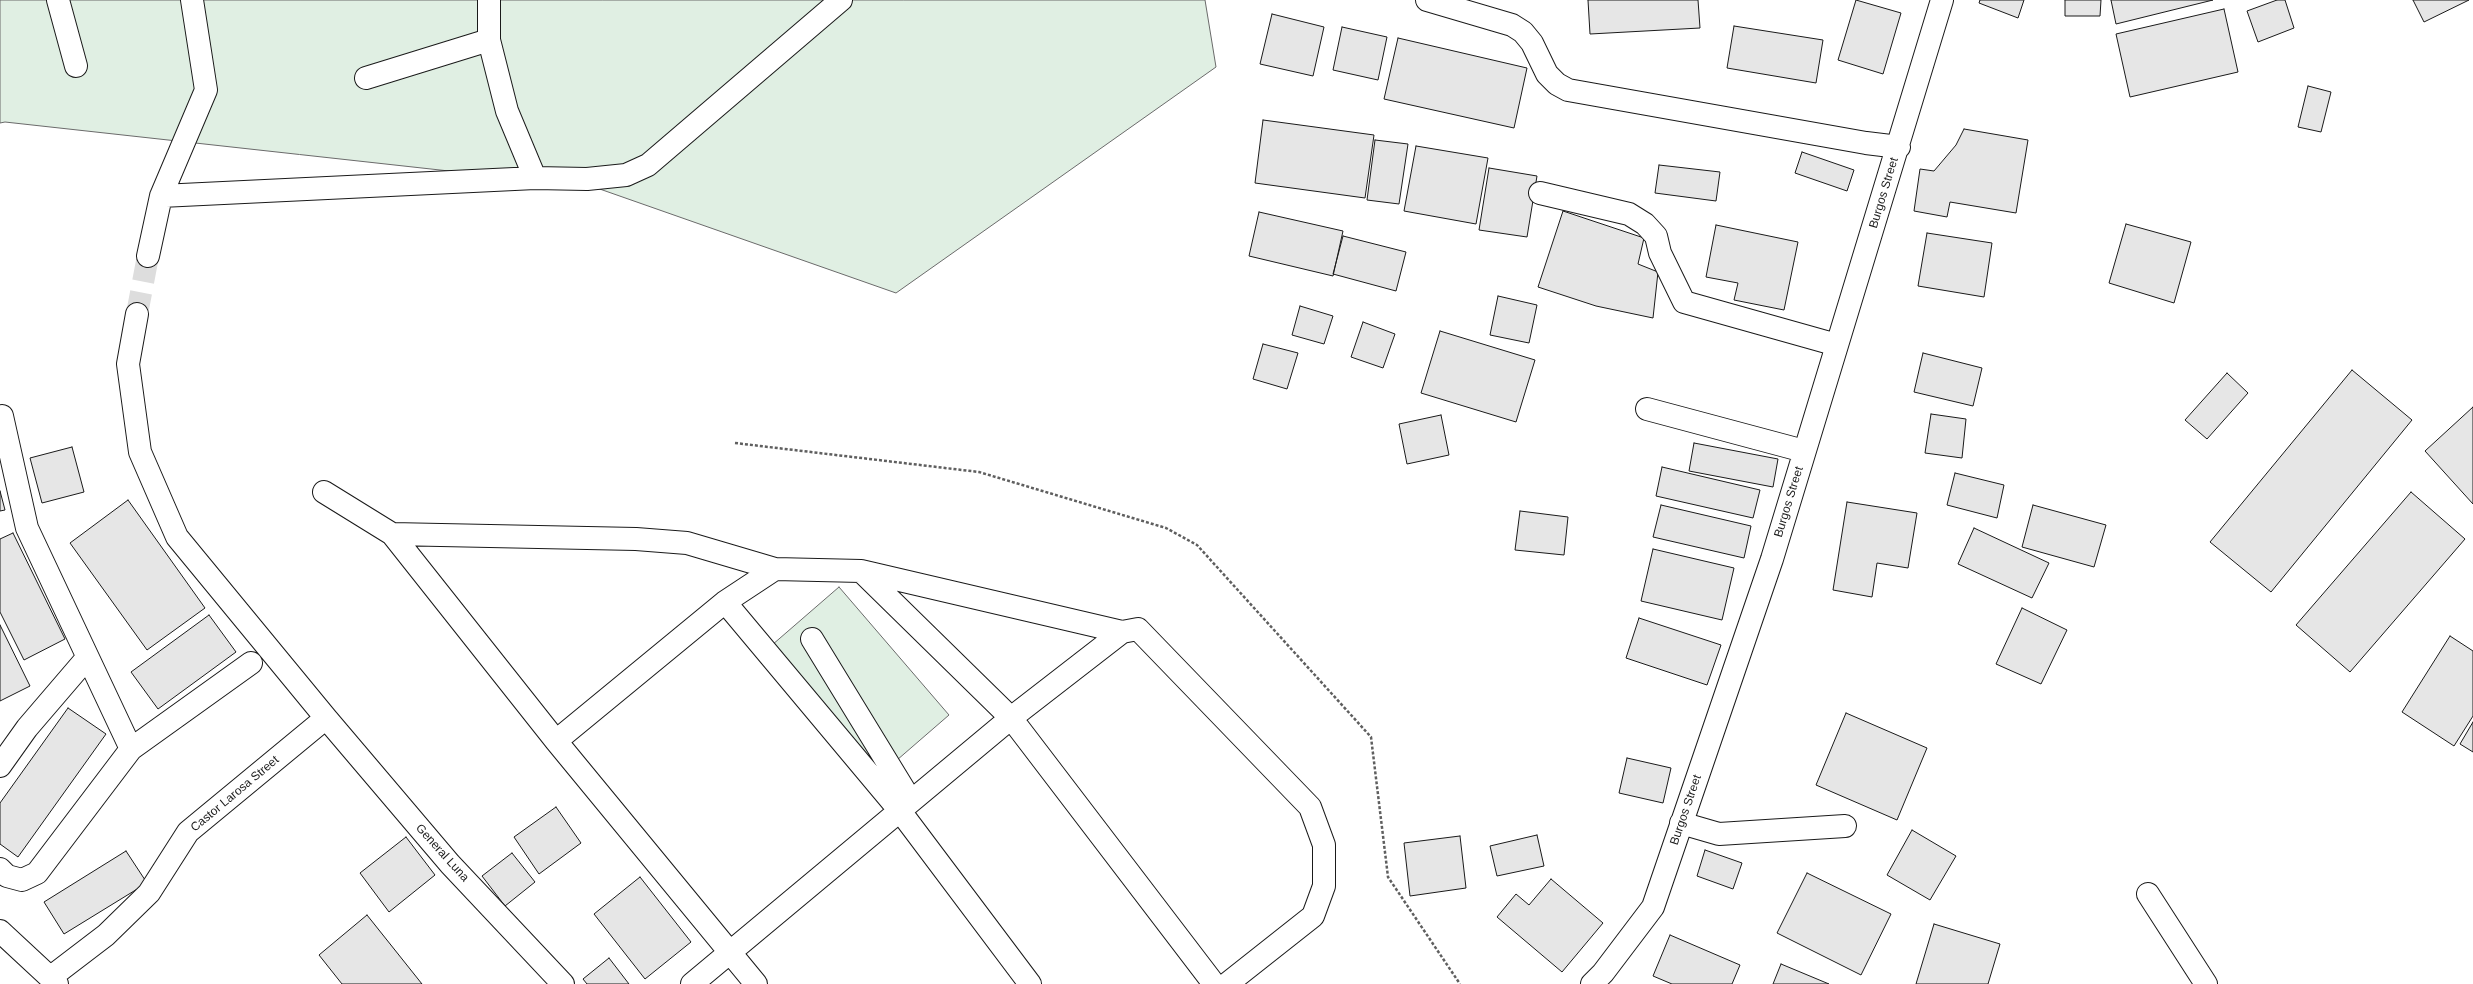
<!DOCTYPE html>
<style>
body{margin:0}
canvas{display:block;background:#fff}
</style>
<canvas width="2473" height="984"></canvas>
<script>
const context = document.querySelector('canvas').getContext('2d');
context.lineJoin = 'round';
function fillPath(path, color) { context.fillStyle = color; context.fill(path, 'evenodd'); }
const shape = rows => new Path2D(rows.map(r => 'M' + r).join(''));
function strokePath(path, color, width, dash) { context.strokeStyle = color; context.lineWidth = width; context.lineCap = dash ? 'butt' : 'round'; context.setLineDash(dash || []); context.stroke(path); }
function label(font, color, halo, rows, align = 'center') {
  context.font = font + ' Helvetica,sans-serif'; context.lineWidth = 3; context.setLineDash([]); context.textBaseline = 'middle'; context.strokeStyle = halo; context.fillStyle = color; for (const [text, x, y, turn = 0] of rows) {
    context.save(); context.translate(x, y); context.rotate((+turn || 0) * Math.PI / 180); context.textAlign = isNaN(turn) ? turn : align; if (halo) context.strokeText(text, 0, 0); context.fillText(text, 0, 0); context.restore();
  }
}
const green = shape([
 [0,0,1205,0,1216,67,896,293,594,187,5,122,0,123,0,0],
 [839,587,949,715,882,773,772,645,839,587]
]);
const building = shape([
 [1588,0,1698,0,1700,28,1590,34,1588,0],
 [1856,0,1901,13,1883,74,1838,60,1856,0],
 [1980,0,2024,0,2018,18,1979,3,1980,0],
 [2065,0,2101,0,2100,16,2065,16,2065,0],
 [2111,0,2213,0,2116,24,2111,0],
 [2277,0,2285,0,2294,28,2258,42,2247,11,2277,0],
 [2413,0,2469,0,2424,22,2413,0],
 [2224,9,2238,72,2130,97,2116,34,2224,9],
 [1272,14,1324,27,1313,76,1260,64,1272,14],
 [1734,26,1823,40,1816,83,1727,68,1734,26],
 [1342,27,1387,37,1378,80,1333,70,1342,27],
 [1398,38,1527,68,1514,128,1384,99,1398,38],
 [2308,86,2331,92,2321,132,2298,127,2308,86],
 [1263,120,1374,135,1365,198,1255,183,1263,120],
 [1964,129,2028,140,2016,213,1950,202,1947,217,1914,211,1920,169,1934,171,1956,145,1964,129],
 [1375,140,1408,144,1399,204,1367,200,1375,140],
 [1416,146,1488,158,1476,224,1404,211,1416,146],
 [1802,152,1854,170,1847,191,1795,173,1802,152],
 [1659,165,1720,172,1716,201,1655,193,1659,165],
 [1489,168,1537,176,1527,237,1479,230,1489,168],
 [1563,211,1644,238,1638,264,1658,272,1653,318,1596,306,1538,287,1563,211],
 [1259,212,1343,231,1333,276,1249,256,1259,212],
 [2126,224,2191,242,2174,303,2109,283,2126,224],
 [1716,225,1798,242,1784,310,1734,300,1738,283,1706,277,1716,225],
 [1927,233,1992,243,1984,297,1918,286,1927,233],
 [1343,236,1406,252,1396,291,1333,274,1343,236],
 [1498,296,1537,305,1529,343,1490,335,1498,296],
 [1300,306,1333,316,1324,344,1292,335,1300,306],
 [1363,322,1395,334,1383,368,1351,357,1363,322],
 [1440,331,1535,360,1516,422,1421,393,1440,331],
 [1263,344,1298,353,1287,389,1253,379,1263,344],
 [1923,353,1982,368,1973,406,1914,392,1923,353],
 [2352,370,2412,420,2271,592,2210,542,2352,370],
 [2227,373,2248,393,2207,439,2185,420,2227,373],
 [2473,407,2473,504,2425,451,2473,407],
 [1931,414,1966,419,1962,458,1925,453,1931,414],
 [1441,415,1449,455,1407,464,1399,424,1441,415],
 [1694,443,1778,459,1773,487,1689,471,1694,443],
 [72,447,84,492,42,503,30,458,72,447],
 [1662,467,1760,490,1753,518,1656,496,1662,467],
 [1955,473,2004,485,1997,518,1947,505,1955,473],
 [0,491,5,510,0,511,0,491],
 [2411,492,2465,539,2350,672,2296,625,2411,492],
 [128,500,205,608,147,650,70,543,128,500],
 [1847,502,1917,513,1908,568,1877,563,1872,597,1833,590,1847,502],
 [1661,505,1751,526,1744,558,1653,537,1661,505],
 [2033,505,2106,525,2094,567,2022,547,2033,505],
 [1520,511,1568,517,1564,555,1515,550,1520,511],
 [1974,528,2049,563,2032,598,1958,564,1974,528],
 [13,533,65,639,24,660,0,612,0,539,13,533],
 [1653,549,1734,568,1722,620,1641,601,1653,549],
 [2022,608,2067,630,2041,684,1996,664,2022,608],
 [209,615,236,652,158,709,131,672,209,615],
 [1639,618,1721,645,1707,685,1626,658,1639,618],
 [0,625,30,686,0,701,0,625],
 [2450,636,2473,651,2473,716,2454,746,2402,712,2450,636],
 [68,708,106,734,18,857,0,844,0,803,68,708],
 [1846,713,1927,748,1897,820,1816,785,1846,713],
 [2473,722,2473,752,2460,744,2473,722],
 [1627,758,1671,768,1663,803,1619,793,1627,758],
 [556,807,581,843,539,874,514,837,556,807],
 [1912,830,1956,856,1930,900,1887,875,1912,830],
 [1537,835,1544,866,1497,876,1490,846,1537,835],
 [1460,836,1466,888,1410,896,1404,843,1460,836],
 [406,837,435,875,389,912,360,873,406,837],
 [1705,850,1742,863,1733,889,1697,876,1705,850],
 [126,851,147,883,64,934,44,902,126,851],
 [512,853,535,882,505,906,482,876,512,853],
 [1807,873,1891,914,1861,975,1777,933,1807,873],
 [640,877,691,942,645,979,594,914,640,877],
 [1551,879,1603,923,1562,972,1497,917,1516,894,1529,905,1551,879],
 [367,915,422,984,342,984,319,955,367,915],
 [1934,924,2000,944,1988,984,1916,984,1934,924],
 [1670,935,1740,965,1732,984,1672,984,1653,976,1670,935],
 [609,958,629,984,587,984,583,979,609,958],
 [1781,964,1829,984,1773,984,1781,964]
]);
const minorTunnel = shape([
 [137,314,148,256]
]);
const path = shape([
 [735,443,979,472,1166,528,1197,545,1371,737,1388,877,1460,984]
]);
const minor = shape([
 [58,0,76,66],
 [1427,0,1512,25,1523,32,1532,43,1547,74,1557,84,1568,90,1866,143,1899,147],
 [489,40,507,111,535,178,587,179,626,175,648,165,841,0],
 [366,78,489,40,489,0],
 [1540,193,1629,214,1645,224,1656,236,1660,253,1684,302,1837,345],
 [161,196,535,178],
 [148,256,161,196,206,90,192,0],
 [137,314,128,364,140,452,177,537,326,718,450,864,563,984],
 [1647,409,1804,451],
 [2,416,27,528,131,749],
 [324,492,392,534,556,741,756,984],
 [392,534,636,539,687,543,775,569,861,571,1122,632,1138,629,1310,807,1324,845,1324,886,1313,916,1227,984],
 [861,571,1011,718,1214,984],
 [725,602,900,811,1030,984],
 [812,639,911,801],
 [556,741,725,602,775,569],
 [0,766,27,728,87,658],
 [1681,823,1719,834,1845,826],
 [0,869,7,876,22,880,37,873,131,749,251,663],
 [2148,894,2206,984],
 [0,931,57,984],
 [51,977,106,935,149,893,188,832,326,718],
 [692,984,1011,718,1122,632],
 [1592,984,1603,973,1653,907,1772,559,1942,0]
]);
const streetNames = [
 ["Burgos Street",1884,193,-73],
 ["Burgos Street",1789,502,-73],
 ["Castor Larosa Street",235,794,-40],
 ["Burgos Street",1686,810,-71],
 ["General Luna",442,853,48]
];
fillPath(green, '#e0efe3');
strokePath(green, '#6a6a6a', 1);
fillPath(building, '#e6e6e6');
strokePath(building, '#1a1a1a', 1);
strokePath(minorTunnel, '#ddd', 22, [22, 11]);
strokePath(minor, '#1a1a1a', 24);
strokePath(path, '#5f5f5f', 2.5, [3, 2]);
strokePath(minor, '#fff', 22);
label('12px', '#1a1a1a', '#fff', streetNames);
</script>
